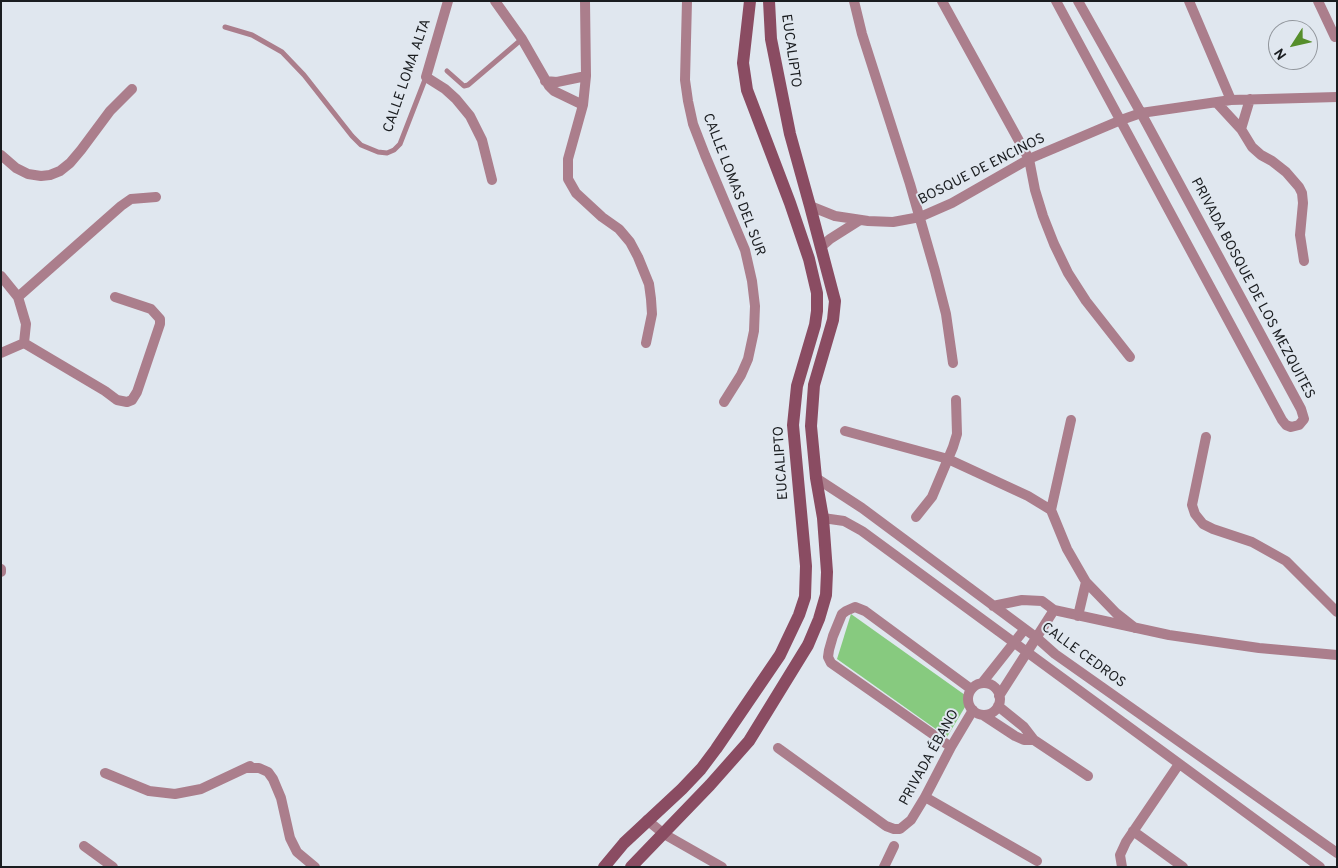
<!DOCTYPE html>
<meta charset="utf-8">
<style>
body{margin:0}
#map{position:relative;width:1338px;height:868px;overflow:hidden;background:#e0e7ef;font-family:Overpass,sans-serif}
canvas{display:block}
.frame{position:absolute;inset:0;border:2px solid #1a1d20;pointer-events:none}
.north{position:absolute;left:1268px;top:20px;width:50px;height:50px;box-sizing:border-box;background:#e0e7ef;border:1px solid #91969c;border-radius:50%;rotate:235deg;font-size:14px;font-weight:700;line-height:20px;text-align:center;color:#1a1d20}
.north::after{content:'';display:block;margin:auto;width:18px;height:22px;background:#568e2b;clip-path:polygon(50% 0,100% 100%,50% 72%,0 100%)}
</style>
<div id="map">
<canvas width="1338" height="868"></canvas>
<div class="frame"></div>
<div class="north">N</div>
</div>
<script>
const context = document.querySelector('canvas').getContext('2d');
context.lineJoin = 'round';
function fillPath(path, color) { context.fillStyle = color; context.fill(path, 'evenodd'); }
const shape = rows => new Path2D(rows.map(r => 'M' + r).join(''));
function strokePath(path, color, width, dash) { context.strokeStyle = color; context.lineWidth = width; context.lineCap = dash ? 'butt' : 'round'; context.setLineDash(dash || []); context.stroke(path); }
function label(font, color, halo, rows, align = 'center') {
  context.font = font + ' Overpass,sans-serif'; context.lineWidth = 4; context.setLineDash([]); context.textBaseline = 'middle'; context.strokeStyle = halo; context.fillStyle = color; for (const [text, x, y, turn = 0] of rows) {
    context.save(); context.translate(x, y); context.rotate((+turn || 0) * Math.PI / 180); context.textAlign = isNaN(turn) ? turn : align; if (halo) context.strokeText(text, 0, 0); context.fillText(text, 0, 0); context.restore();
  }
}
const green = shape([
 [851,614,965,695,965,707,947,737,837,659]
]);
const lane = shape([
 [225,27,252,35,282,52,304,75,352,136,361,145,378,152,387,153,394,150,400,144,426,77],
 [447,71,464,86,468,85,522,39]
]);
const street = shape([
 [448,1,426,77,445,89,456,99,470,116,482,140,492,180],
 [495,1,522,39,549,86,554,91,583,105],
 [585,1,586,76,583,105,568,159,568,179,576,193,602,217,619,229,630,242,638,257,649,284,651,299,652,314,646,343],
 [687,1,685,80,688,101,693,124,705,155,745,250,752,281,755,306,754,331,748,359,741,375,724,402],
 [854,1,862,34,910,184,935,271,946,314,953,363],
 [942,1,1029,159,1035,190,1043,216,1054,244,1068,273,1086,301,1130,357],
 [1056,1,1282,420,1286,425,1291,427,1299,425,1304,419,1301,409,1141,113,1078,1],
 [1189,1,1231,100],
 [1318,1,1335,37],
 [545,81,557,82,586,76],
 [1217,103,1241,129,1252,147,1261,155,1272,161,1286,172,1299,187,1302,193,1303,203,1300,235,1304,261],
 [1241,129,1250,99],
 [1,155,16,168,28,174,41,176,50,175,60,171,70,163,81,150,110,111,132,89],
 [810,206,835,216,868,221,893,222,920,217,952,203,1029,159,1121,120,1141,113,1231,100,1337,97],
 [821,247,830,239,860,220],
 [1,276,18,297,26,324,24,343,1,353],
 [18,297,121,206,131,199,156,197],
 [24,343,105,391,117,400,127,402,132,400,137,392,160,324,160,319,151,309,115,297],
 [1071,420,1051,510,1067,549,1086,582,1116,613,1135,628],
 [845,431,948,459,1028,496,1051,510],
 [1206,437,1192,505,1195,514,1203,524,1213,529,1252,542,1286,561,1337,612],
 [816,478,862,508,1037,638,1055,654,1337,853],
 [916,517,932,497,953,447,957,434,956,400],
 [823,518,844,521,862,531,1320,867],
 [1,569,1,572],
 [993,606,1022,600,1042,601,1054,610,1169,635,1259,648,1337,655],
 [1078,616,1086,582],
 [982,683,1024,630],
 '968 699a16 16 0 1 1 32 0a16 16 0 1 1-32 0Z',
 [999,696,1054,610],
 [998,706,1024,727,1034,740,1088,776],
 [983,715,1015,736,1024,740,1034,740],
 [951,747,831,663,828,657,829,650,833,636,842,614,846,611,855,607,865,611,971,689],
 [778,748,886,826,894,829,900,829,911,820,925,797,951,747,973,710],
 [105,773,149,791,175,794,201,789,250,766,249,768,259,768,268,772,273,779,281,798,290,838,297,852,315,867],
 [925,797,1037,861],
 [647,820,664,834,722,867],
 [1133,831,1183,867],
 [84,846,113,867],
 [884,867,894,846],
 [1122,867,1120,855,1126,842,1179,764]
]);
const secondary = shape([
 [604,867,624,843,682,789,701,769,716,749,780,655,799,615,805,597,806,566,793,425,797,386,815,325,817,311,817,293,809,259,790,203,747,90,743,63,750,1],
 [631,867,710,785,749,741,808,645,819,619,826,595,827,572,823,518,816,478,811,426,814,385,833,320,835,301,810,206,790,134,771,39,769,1]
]);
const streetNames = [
 ["EUCALIPTO",790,51,82],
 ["CALLE LOMA ALTA",408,76,-71],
 ["BOSQUE DE ENCINOS",982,170,-27],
 ["CALLE LOMAS DEL SUR",733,185,69],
 ["PRIVADA BOSQUE DE LOS MEZQUITES",1252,289,62],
 ["EUCALIPTO",782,463,-94],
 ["CALLE CEDROS",1083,656,36],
 ["PRIVADA ÉBANO",930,758,-61]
];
fillPath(green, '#87ca7f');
strokePath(lane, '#ab7e8c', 5);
strokePath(street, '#ab7e8c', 10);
strokePath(secondary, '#8a4c62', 12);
label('14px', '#1a1d20', '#e0e7ef', streetNames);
</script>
